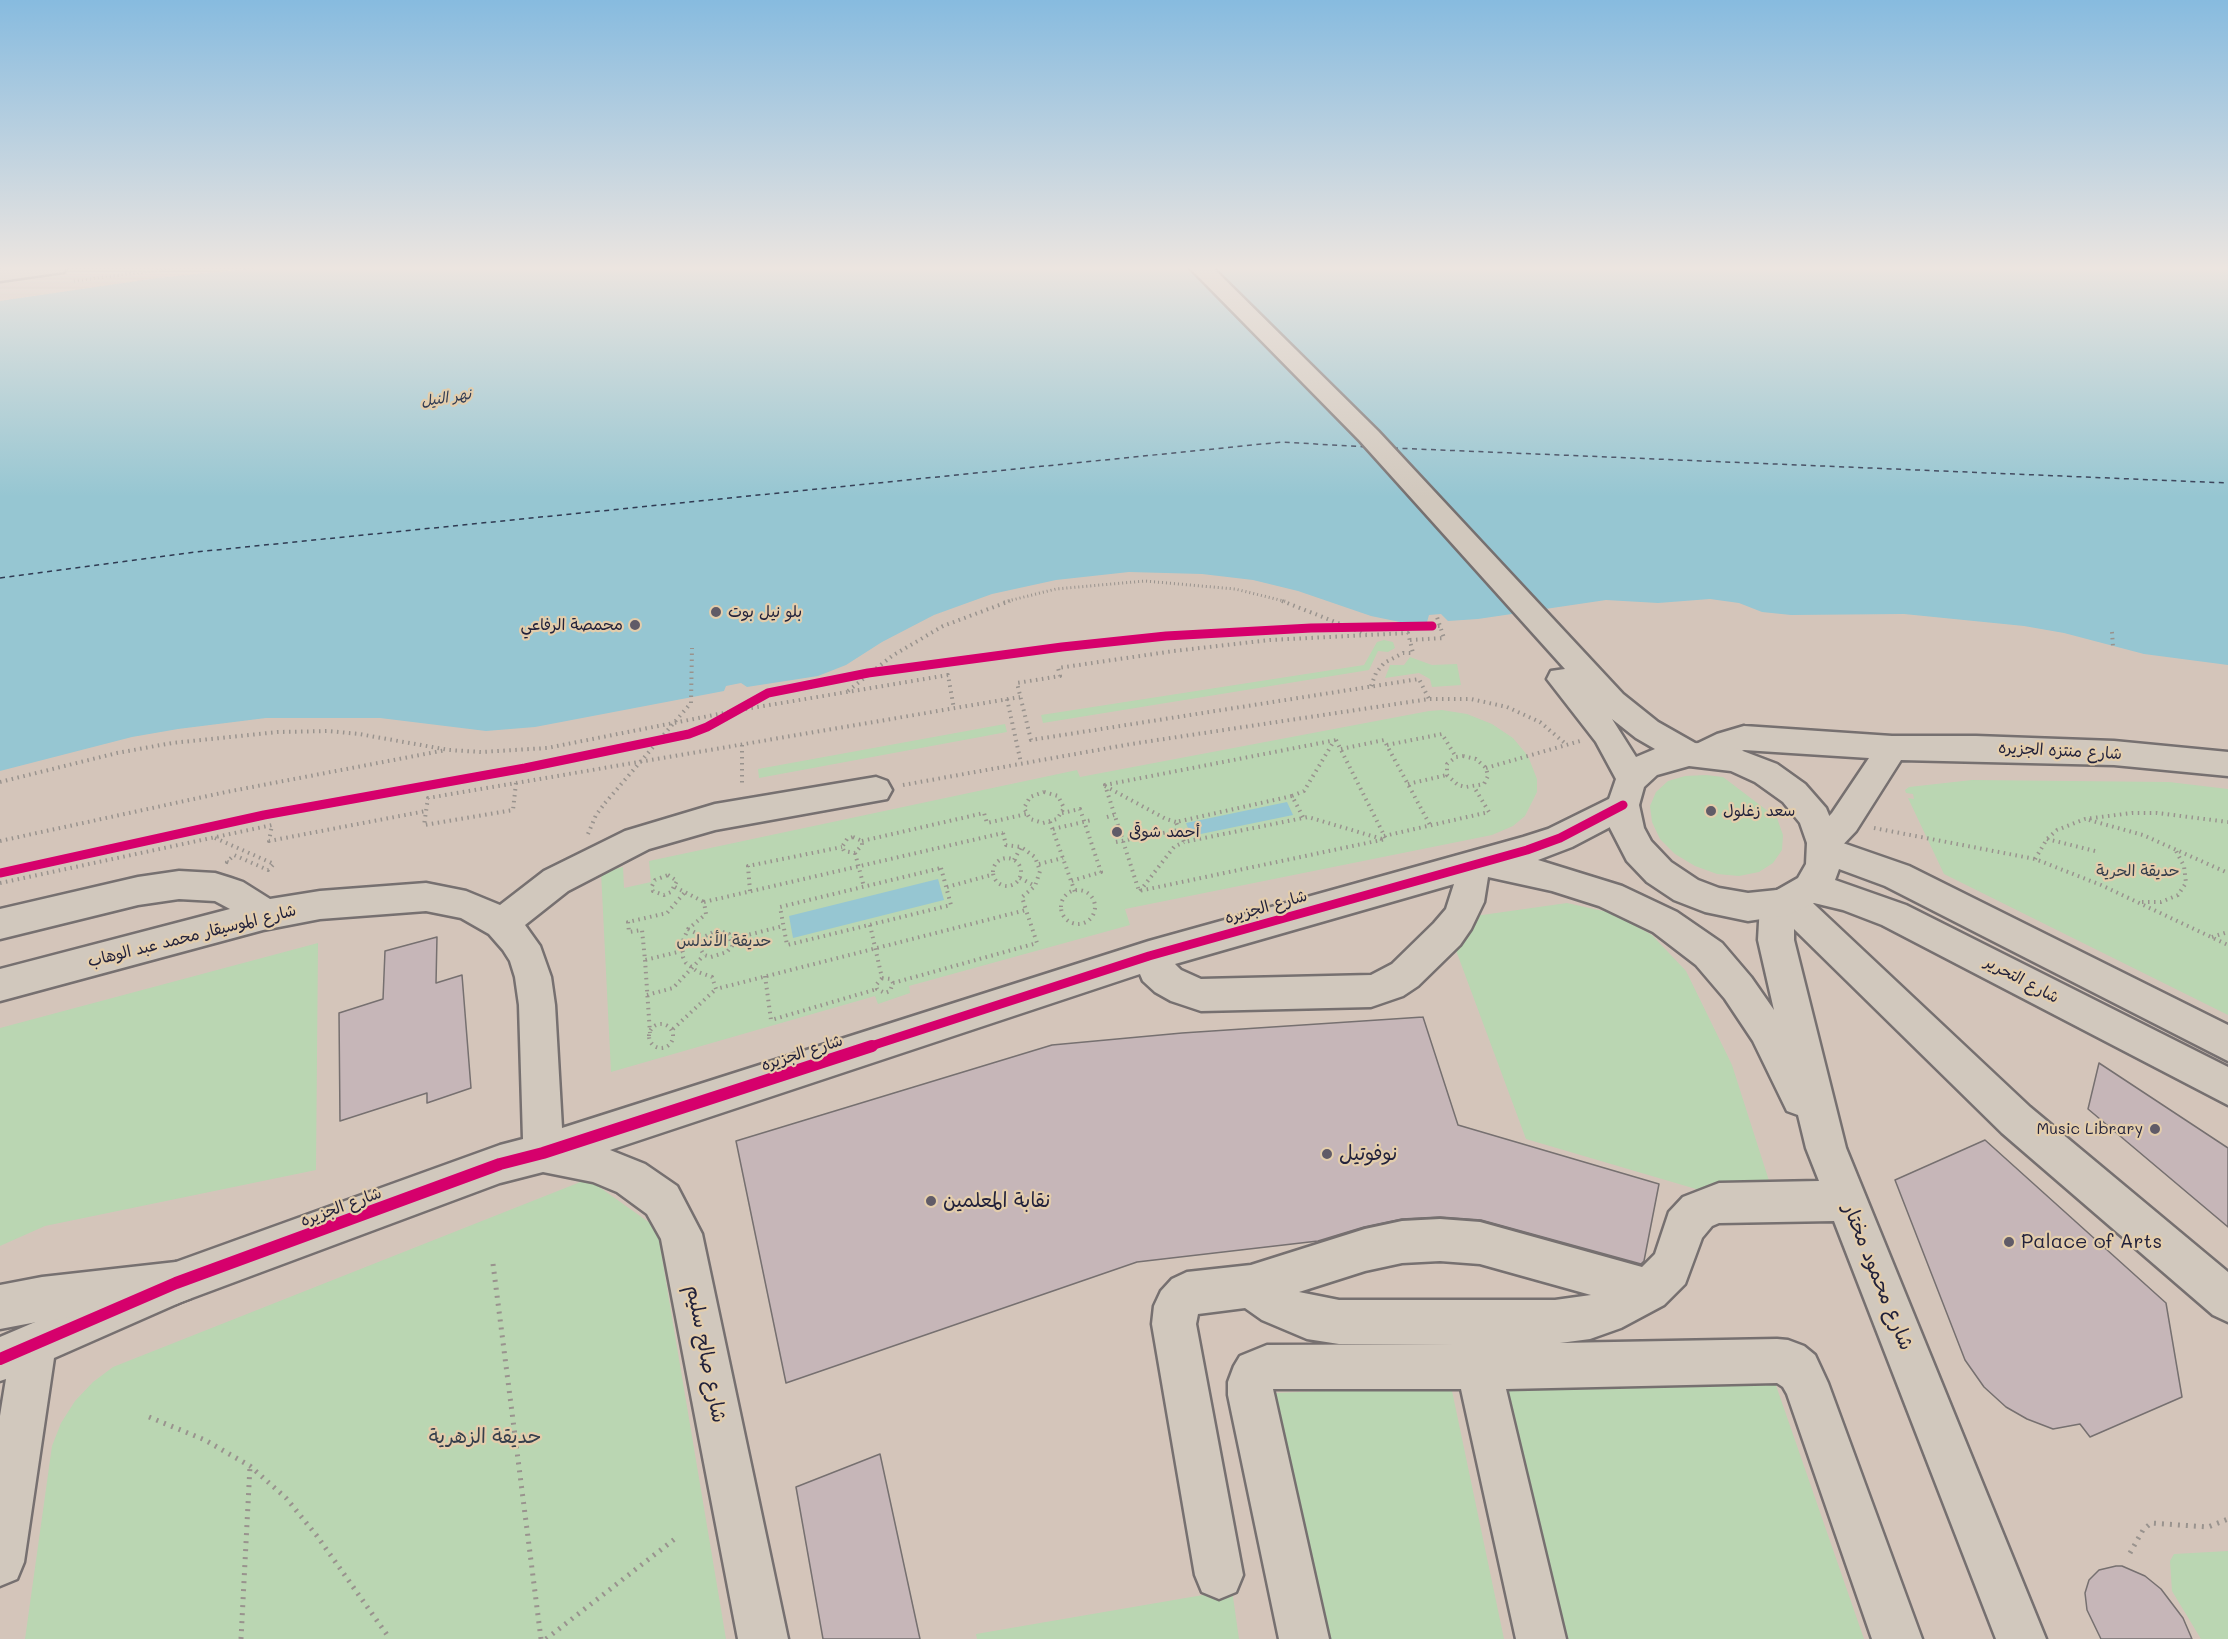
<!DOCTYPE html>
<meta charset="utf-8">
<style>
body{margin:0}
canvas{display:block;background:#d4c5ba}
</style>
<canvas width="2228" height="1639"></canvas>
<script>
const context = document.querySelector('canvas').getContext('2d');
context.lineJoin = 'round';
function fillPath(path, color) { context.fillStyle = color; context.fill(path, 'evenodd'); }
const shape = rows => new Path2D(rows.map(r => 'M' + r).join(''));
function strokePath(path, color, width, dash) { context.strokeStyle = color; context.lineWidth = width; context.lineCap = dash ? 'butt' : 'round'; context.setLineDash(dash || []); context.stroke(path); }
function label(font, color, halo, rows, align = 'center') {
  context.font = font + ' Mali,"Playpen Sans Arabic",sans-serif'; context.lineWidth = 4.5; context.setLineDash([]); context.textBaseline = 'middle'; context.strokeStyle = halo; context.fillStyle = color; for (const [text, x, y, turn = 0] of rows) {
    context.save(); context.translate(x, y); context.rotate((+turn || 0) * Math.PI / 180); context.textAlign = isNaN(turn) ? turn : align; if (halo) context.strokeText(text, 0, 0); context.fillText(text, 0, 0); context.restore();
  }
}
const green = shape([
 [1384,640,1393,642,1395,648,1388,652,1378,651,1369,670,1043,723,1041,715,1364,665,1377,642],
 [1410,657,1432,665,1457,664,1461,685,1432,687,1430,679,1419,673,1385,678,1390,665,1404,665],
 [1442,710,1467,714,1492,724,1513,738,1528,756,1537,779,1537,792,1525,816,1513,826,1492,835,1125,909,1130,925,909,986,910,993,878,1004,875,996,611,1072,601,872,623,867,624,888,651,882,649,861,1077,770,1080,777,1429,711],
 [1005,724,1007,732,759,778,758,769],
 [1706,775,1723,777,1777,818,1783,835,1782,850,1773,863,1759,872,1739,876,1717,874,1695,866,1675,854,1660,839,1652,822,1650,806,1656,792,1668,781,1685,776],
 [1972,780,2169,782,2228,789,2228,1015,1944,874,1908,798,1914,799,1913,794,1906,793,1905,790,1909,787],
 [1567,903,1612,913,1652,935,1686,971,1732,1065,1771,1187,1696,1189,1526,1139,1454,945,1475,916],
 [318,943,316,1170,45,1226,0,1246,0,1028],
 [588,1179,657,1228,726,1639,25,1639,52,1446,61,1423,75,1401,93,1382,113,1367],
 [1771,1371,1864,1639,1563,1639,1500,1381],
 [1451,1386,1504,1639,1324,1639,1274,1393],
 [2228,1551,2228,1639,2201,1639,2172,1591,2170,1561,2174,1554],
 [1232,1590,1239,1639,977,1639,976,1634]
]);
const water = shape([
 [267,267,2228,267,2228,665,2144,654,2064,633,2024,626,1904,614,1791,615,1762,612,1739,603,1710,599,1658,603,1606,600,1478,619,1448,621,1441,614,1429,615,1427,622,1400,622,1371,616,1298,591,1253,580,1202,574,1129,572,1056,580,992,594,934,615,882,642,846,665,818,676,747,687,741,683,726,686,724,691,535,727,486,731,380,718,266,718,178,729,132,737,0,771,0,301,158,278],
 [1287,802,1293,815,1191,836,1186,823],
 [938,879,944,900,793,938,789,916]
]);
const ferry = shape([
 [1393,448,2228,483],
 [0,578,196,552,1282,442,1367,447]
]);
const building = shape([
 [437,937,436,983,462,975,471,1088,427,1103,427,1093,340,1121,339,1013,383,999,385,951,437,937],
 [1423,1017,1458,1125,1659,1184,1644,1261,1641,1264,1481,1220,1440,1217,1402,1219,1364,1227,1318,1241,1137,1262,786,1383,736,1141,1052,1045,1182,1033,1423,1017],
 [2099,1063,2228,1148,2228,1227,2088,1109,2099,1063],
 [1985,1140,2166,1303,2182,1397,2090,1437,2080,1424,2053,1429,2027,1419,2006,1407,1984,1387,1965,1360,1895,1180,1985,1140],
 [880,1454,920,1639,823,1639,796,1487,880,1454],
 [2116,1566,2122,1566,2145,1576,2161,1589,2183,1618,2192,1639,2101,1639,2087,1610,2085,1593,2089,1580,2099,1570,2116,1566]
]);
const pathFar2 = shape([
 [74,281,184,267],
 [1004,602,1056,589,1145,581,1235,589,1288,602]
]);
const pathFar1 = shape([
 [1282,601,1366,634],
 [1432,626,1440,626],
 [2112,632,2113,647],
 [1410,640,1444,638,1436,614],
 [1371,686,1376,673,1384,663,1403,653,1413,653,1408,633,1270,640,1174,651,1058,668,1060,676,1017,683,1031,740,1419,679,1429,699],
 [848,691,892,656,943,626,1010,601],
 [1007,699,1021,763],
 [691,703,692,648],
 [1336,740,1386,839,1139,891,1105,785,1336,740],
 [742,745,742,786],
 [1387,745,1442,734,1456,757],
 [1341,749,1384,740,1430,825],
 [1463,756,1476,759,1486,768,1488,776,1484,784,1466,787,1458,785,1447,775,1447,764,1456,757,1463,756],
 [1486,768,1580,741],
 [0,782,117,753,172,743,278,732,328,731,359,734,449,750,481,752,547,748,734,711,948,675,954,709],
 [516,783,513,810,424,825,428,798,1020,697],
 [1408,784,1447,775],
 [903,785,1131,744,1429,699,1471,699,1507,707,1540,722,1567,745],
 [1105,786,1166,819,1176,822],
 [1044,792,1058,796,1064,808,1057,819,1043,823,1030,819,1024,808,1030,797,1044,792],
 [1292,796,1304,791,1334,741],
 [1062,813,1080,809,1101,872,1071,881],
 [1107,817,1114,815],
 [1303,817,1292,796,1176,822,1184,842,1308,817,1382,839],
 [2089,820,2143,835,2228,873],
 [1050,822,1075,892],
 [1874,828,2035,859,2101,885,2228,945],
 [1053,829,1092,820],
 [1003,833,1006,845,1021,847,1035,857,1040,871,1035,886,1022,897,1026,910,716,989,712,977,698,972,686,963,683,957,682,943,688,929,706,914,704,902,1003,833],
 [588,834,596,815,605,803],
 [1384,836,1489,812,1474,787],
 [853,837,862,841,862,845,855,853,844,851,842,847,847,839,853,837],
 [215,838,274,864,268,870,234,855,227,862,230,863],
 [2047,839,2099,852],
 [0,841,226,792,446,750],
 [862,841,984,813,987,823,1026,814],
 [1116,842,1179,830],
 [855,853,864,887],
 '993 872a14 14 0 1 1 28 0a14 14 0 1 1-28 0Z',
 [2035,859,2047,839,2057,830,2085,819,2132,813,2157,813,2228,822],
 [1014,860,1021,847],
 [1039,864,1063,858],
 [941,868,951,905,787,945,780,907,941,868],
 [668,875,677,881,671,892,664,895,653,891,652,886,655,880,668,875],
 [1020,878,1035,886],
 [0,883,272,825,269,841,426,811],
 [675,887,704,902],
 [947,887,991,875],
 '1061 907a17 17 0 1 1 34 0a17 17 0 1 1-34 0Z',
 [750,891,748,866,842,847],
 [1140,891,1174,847,1184,842],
 [2142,902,2161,902,2178,895,2186,883,2184,866,2175,849],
 [870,925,882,978],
 [688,929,704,937],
 [717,930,729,934,732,946,727,952,711,957,704,955,701,950,704,937,717,930],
 [2212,937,2228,932],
 [732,939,783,926],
 [682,951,645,960,642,930,629,932,628,922,667,913,685,892],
 [645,960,650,1033],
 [765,976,771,1020,877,989],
 [882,978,891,979,893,983,890,991,885,993,877,989,876,985,882,978],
 [893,983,1037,943,1026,910],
 [647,995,673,988,704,955],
 '649 1036a12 12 0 1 1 24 0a12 12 0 1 1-24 0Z',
 [673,1029,716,989]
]);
const path = shape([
 [493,1264,541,1639],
 [149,1417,205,1440,250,1466,286,1498,317,1536,390,1639],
 [2130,1553,2143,1530,2151,1523,2208,1527,2228,1519],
 [241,1639,250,1466],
 [546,1639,676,1538]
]);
const minor = shape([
 [1744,726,1892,736,1976,736,2114,741,2228,752,2228,776,2114,765,1901,760,1856,831,1836,852,1824,856,1812,852,1807,843,1812,834,1832,813,1869,758,1744,750,1703,766,1692,762,1687,754,1692,746,1717,734,1744,726],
 [876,777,887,781,892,790,887,799,715,830,649,849,568,891,525,925,540,946,551,977,555,1005,562,1128,1149,941,1523,837,1548,829,1623,792,1635,796,1639,805,1635,814,1572,847,1538,860,1622,886,1677,912,1722,943,1751,977,1774,1010,1758,940,1760,904,1765,894,1777,890,1788,887,1800,891,2030,1107,2228,1272,2228,1322,2213,1315,2002,1133,1794,929,1794,940,1846,1148,2046,1639,1996,1639,1834,1221,1719,1223,1712,1226,1702,1238,1685,1284,1664,1305,1621,1328,1590,1339,1560,1343,1777,1339,1788,1340,1804,1346,1815,1355,1828,1383,1922,1639,1872,1639,1787,1394,1783,1387,1777,1383,1506,1389,1566,1639,1516,1639,1461,1389,1273,1389,1329,1639,1279,1639,1228,1395,1228,1382,1234,1366,1240,1356,1267,1345,1453,1344,1339,1344,1307,1339,1262,1320,1245,1308,1198,1314,1196,1324,1243,1575,1236,1592,1219,1599,1202,1592,1195,1575,1152,1324,1154,1306,1161,1291,1172,1279,1187,1272,1251,1265,1365,1229,1402,1221,1440,1219,1480,1222,1642,1267,1655,1254,1669,1212,1683,1197,1719,1183,1819,1181,1806,1148,1798,1115,1787,1111,1753,1041,1725,999,1696,965,1653,932,1599,906,1552,891,1488,877,1484,902,1471,929,1460,945,1418,986,1403,996,1371,1007,1201,1011,1171,1001,1155,992,1143,981,1140,974,610,1150,645,1164,677,1186,702,1234,788,1639,738,1639,661,1239,647,1214,617,1192,593,1182,543,1172,500,1183,181,1302,54,1358,24,1562,17,1579,0,1586,0,1416,6,1379,0,1381,0,1337,176,1262,500,1145,523,1139,519,1005,515,977,510,961,503,950,489,934,461,918,426,911,320,919,263,930,0,1001,0,969,230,909,215,901,179,899,138,905,0,939,0,909,138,877,179,871,215,873,231,878,243,882,270,899,320,891,426,883,466,891,500,905,544,871,625,831,715,804,876,777],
 [1454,884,1446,909,1434,923,1392,964,1371,975,1201,979,1181,970,1175,964,1454,884],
 [1440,1261,1480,1264,1591,1295,1555,1300,1339,1300,1299,1292,1365,1271,1402,1263,1440,1261]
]);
const major = shape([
 [1189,267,1212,267,1378,431,1623,694,1658,722,1695,743,1735,748,1777,764,1805,784,1826,808,1840,842,1909,866,2228,1025,2228,1061,1885,886,1839,869,1835,880,1906,905,2228,1067,2228,1105,1882,925,1843,910,1814,903,1788,915,1748,921,1705,912,1674,900,1647,882,1627,861,1610,828,1607,805,1616,779,1596,742,1547,679,1551,671,1565,669,1360,441,1189,267],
 [1612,719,1636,738,1655,749,1636,757,1612,719],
 [1689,766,1731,771,1755,782,1783,802,1800,823,1807,843,1806,864,1798,878,1777,890,1748,893,1719,888,1698,880,1671,862,1651,841,1644,828,1639,805,1644,787,1657,775,1689,766]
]);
const highway = shape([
 [10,267,67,267,64,272,56,273,0,281,0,269,10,267],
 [176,1262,191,1268,197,1283,191,1298,176,1304,42,1321,0,1329,0,1285,42,1277,176,1262]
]);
const pathBridge = shape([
 [605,803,691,703]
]);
const cyclewayFar1 = shape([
 [0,873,264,815,525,768,689,734,707,727,768,693,868,673,1062,647,1166,636,1311,628,1432,626],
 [868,1047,1149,956,1527,850,1560,838,1623,805]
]);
const cycleway = shape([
 [0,1359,176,1283,500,1164,543,1153,872,1046]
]);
const markers = [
 [716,612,6,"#605b67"],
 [635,625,6,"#605b67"],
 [1711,811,6,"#605b67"],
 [1117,832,6,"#605b67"],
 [2155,1129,6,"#605b67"],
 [1327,1154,6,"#605b67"],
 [931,1201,6,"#605b67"],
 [2009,1242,6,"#605b67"]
];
const farWaternames = [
 ["نهر النيل",446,398,-9]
];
const poiNames = [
 ["بلو نيل بوت",728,612],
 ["محمصة الرفاعي",623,625,"right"],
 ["سعد زغلول",1723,811],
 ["أحمد شوقى",1129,832],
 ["Music Library",2143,1129,"right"]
];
const streetNames = [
 ["شارع منتزه الجزيره",2060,751,3],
 ["شارع الجزيره",1266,907,-16],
 ["شارع الموسيقار محمد عبد الوهاب",192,936,-14],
 ["شارع التحرير",2022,980,28],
 ["شارع الجزيره",802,1053,-18],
 ["شارع الجزيره",341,1207,-20]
];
const parkNames = [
 ["حديقة الحرية",2138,871],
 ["حديقة الأندلس",724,941]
];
const nearPoinames = [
 ["نوفوتيل",1339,1154],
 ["نقابة المعلمين",943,1201],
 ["Palace of Arts",2021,1242]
];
const nearStreetnames = [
 ["شارع محمود مختار",1878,1277,68],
 ["شارع صالح سليم",706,1354,79]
];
const nearParknames = [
 ["حديقة الزهرية",485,1437]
];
fillPath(green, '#bad6b2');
fillPath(water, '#96c6d2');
strokePath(ferry, '#303b53', 1.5, [5, 4.5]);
fillPath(building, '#c6b6b8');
strokePath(building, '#767070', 1.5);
strokePath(minor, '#767070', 5);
strokePath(major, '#767070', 5);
strokePath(highway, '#767070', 5);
strokePath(pathFar2, '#99938e', 3, [1, 3]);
strokePath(pathFar1, '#99938e', 4, [1.5, 4.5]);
strokePath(path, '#99938e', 5, [2, 6]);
fillPath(minor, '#d1c8bd');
fillPath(major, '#d1c8bd');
fillPath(highway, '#d1c8bd');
strokePath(pathBridge, '#99938e', 4, [1.5, 4.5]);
strokePath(cyclewayFar1, '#d6006c', 9);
strokePath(cycleway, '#d6006c', 12);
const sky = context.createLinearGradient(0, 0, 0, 497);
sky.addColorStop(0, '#87bbdf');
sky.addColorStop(0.54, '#ece5e0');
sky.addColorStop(1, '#ece5e000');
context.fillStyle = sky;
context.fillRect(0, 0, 2228, 497);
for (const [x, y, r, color] of markers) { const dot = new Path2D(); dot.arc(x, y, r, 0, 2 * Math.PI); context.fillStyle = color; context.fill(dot); strokePath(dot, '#e3cdac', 2); }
label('italic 15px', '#303b53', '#e3cdac', farWaternames);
label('16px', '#22223b', '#e3cdac', poiNames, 'left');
label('16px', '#22223b', '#e3cdac', streetNames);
label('16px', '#363f4c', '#e3cdac', parkNames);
label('20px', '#22223b', '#e3cdac', nearPoinames, 'left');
label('20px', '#22223b', '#e3cdac', nearStreetnames);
label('20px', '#363f4c', '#e3cdac', nearParknames);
</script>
